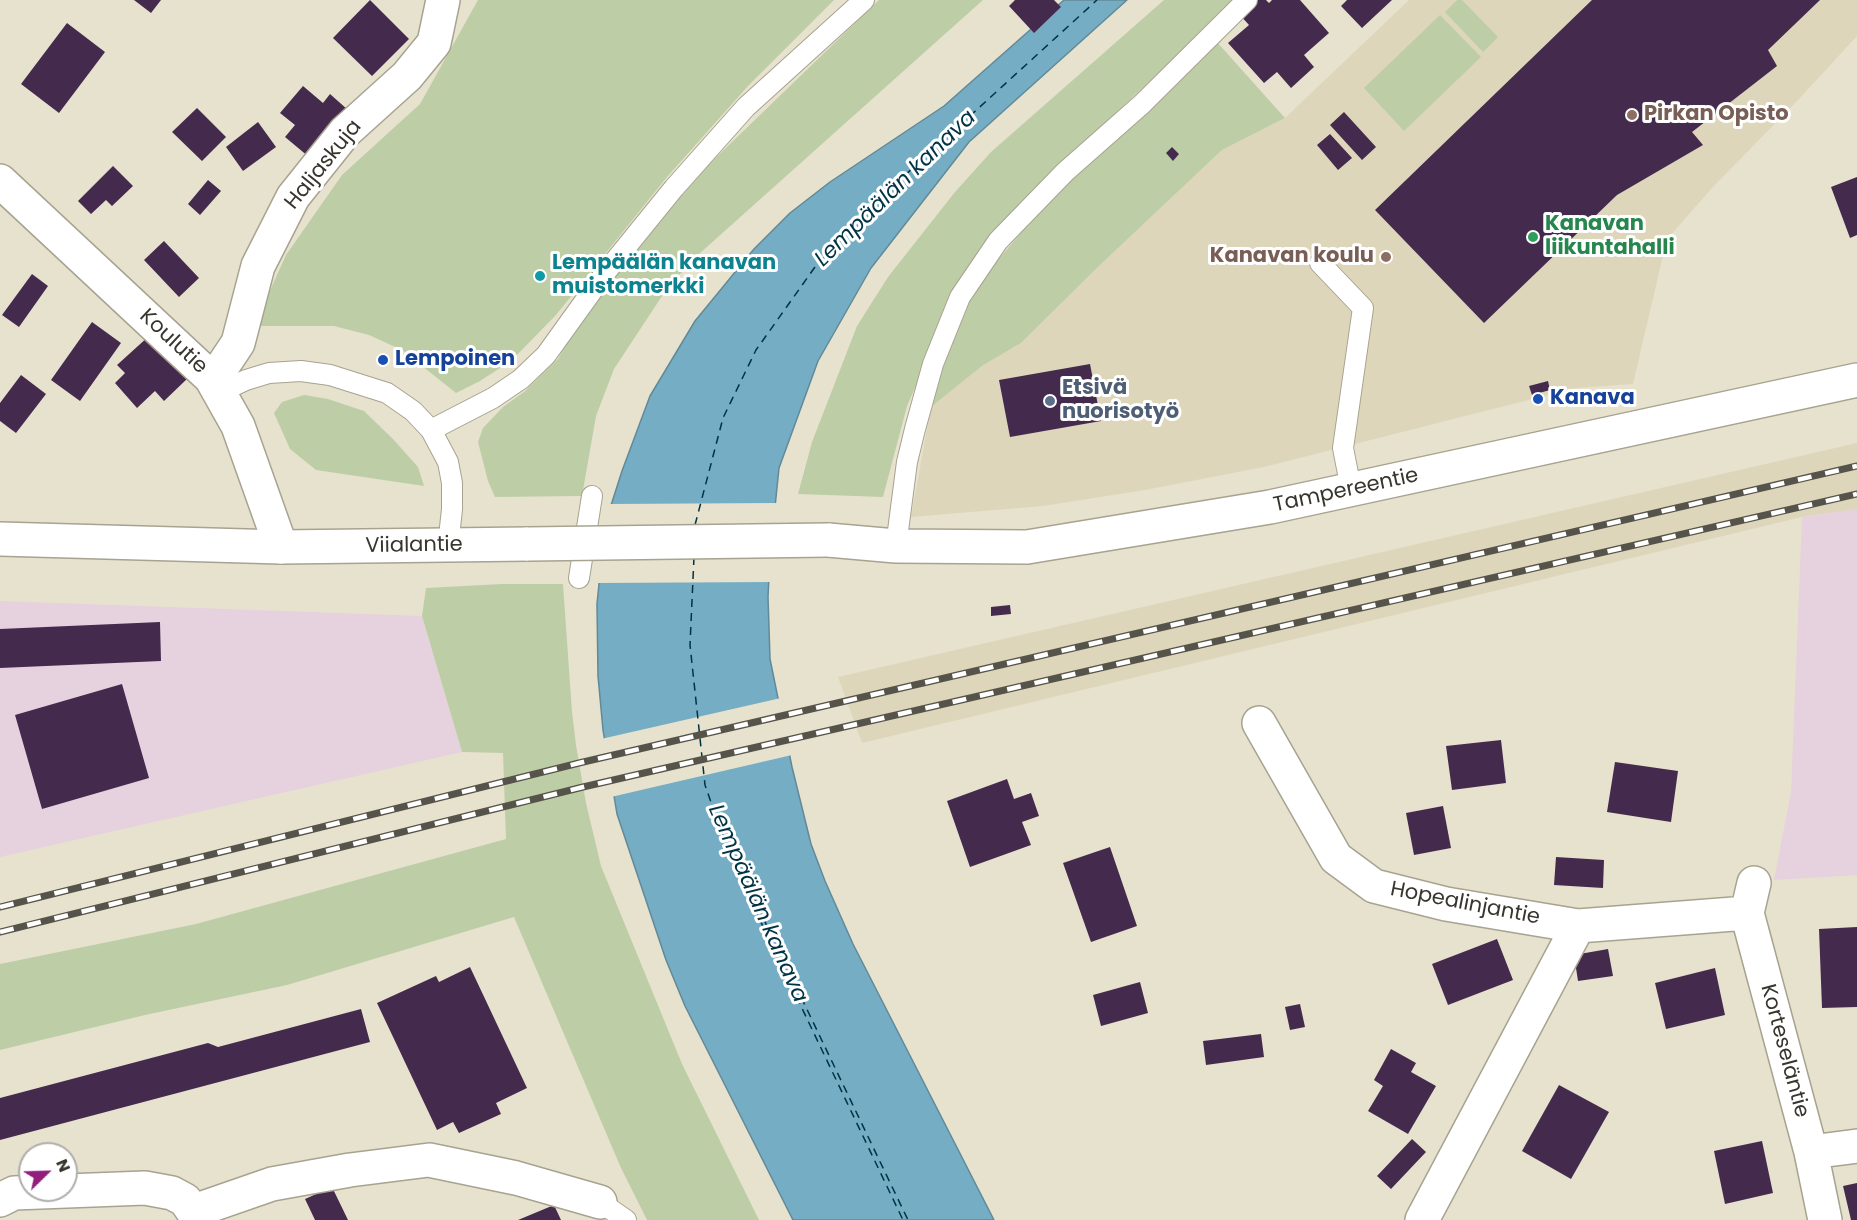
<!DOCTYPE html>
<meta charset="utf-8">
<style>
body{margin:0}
#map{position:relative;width:1857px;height:1220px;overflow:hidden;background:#e7e2ce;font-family:Poppins,sans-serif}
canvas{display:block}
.north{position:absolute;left:18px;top:1142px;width:60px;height:60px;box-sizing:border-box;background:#fff;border:2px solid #afaeab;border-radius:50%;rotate:67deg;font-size:16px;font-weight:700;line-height:24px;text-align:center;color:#37352e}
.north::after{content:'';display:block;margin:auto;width:21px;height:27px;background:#931e7c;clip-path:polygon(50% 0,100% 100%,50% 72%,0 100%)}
</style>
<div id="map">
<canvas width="1857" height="1220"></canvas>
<div class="north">N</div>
</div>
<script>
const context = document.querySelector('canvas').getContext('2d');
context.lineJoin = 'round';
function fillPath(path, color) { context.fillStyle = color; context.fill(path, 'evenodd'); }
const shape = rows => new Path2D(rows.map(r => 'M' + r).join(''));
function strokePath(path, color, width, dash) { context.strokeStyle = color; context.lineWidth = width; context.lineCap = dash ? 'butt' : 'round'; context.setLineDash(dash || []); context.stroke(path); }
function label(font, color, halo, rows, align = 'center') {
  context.font = font + ' Poppins,sans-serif'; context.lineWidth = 6; context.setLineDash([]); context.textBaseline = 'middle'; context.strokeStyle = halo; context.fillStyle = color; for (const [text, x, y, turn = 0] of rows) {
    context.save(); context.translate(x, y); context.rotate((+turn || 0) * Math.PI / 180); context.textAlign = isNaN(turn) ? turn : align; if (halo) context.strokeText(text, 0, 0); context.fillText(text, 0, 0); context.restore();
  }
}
const built = shape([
 [1409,0,1857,0,1857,36,1799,99,1712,188,1669,237,1664,251,1633,384,1576,388,1264,467,1145,490,1043,506,911,517,931,407,982,366,1021,343,1099,266,1222,150,1285,118],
 [1857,443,1857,509,1802,517,862,743,838,677]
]);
const industrial = shape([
 [1857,509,1857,875,1774,880,1791,792,1802,517],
 [0,601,422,616,462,752,0,857]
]);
const green = shape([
 [478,0,834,0,748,86,667,177,556,315,511,361,480,381,456,393,402,350,369,335,334,326,254,326,286,255,342,175,420,104],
 [879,0,983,0,699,254,668,287,614,369,596,416,582,496,495,497,488,481,478,442,483,428,503,407,524,392,558,359,572,335,615,277,702,171],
 [1164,0,1236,0,1021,202,965,274,907,406,883,497,798,494,812,442,857,326,888,277,955,192,991,152],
 [1457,0,1462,0,1498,37,1483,52,1445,12],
 [1440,15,1481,57,1404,131,1364,88],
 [1216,41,1285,118,1222,150,1099,266,1021,343,982,366,931,407,950,339,981,280,1042,208],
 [304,395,328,399,364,411,393,439,418,467,424,486,316,470,290,449,274,413,282,402],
 [502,584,563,584,572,712,576,745,586,803,601,866,682,1064,759,1220,647,1220,621,1168,514,917,287,985,145,1015,0,1050,0,964,196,924,506,839,503,753,462,752,422,616,426,588]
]);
const water = shape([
 [1064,0,1127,0,969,142,871,268,818,361,779,468,770,556,768,597,770,659,792,767,811,844,825,881,853,944,994,1220,793,1220,685,1006,666,960,617,814,603,730,598,676,597,604,605,524,622,471,650,396,695,321,754,249,790,213,830,182,944,106,1064,0]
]);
const pier = shape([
 [778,503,772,582,596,583,602,524,608,504],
 [781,698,792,755,611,797,601,739]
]);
const ferry = shape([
 [695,525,723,418,756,350,815,267,891,188,1097,0],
 [694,557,690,645,705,785,720,828,908,1220],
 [726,844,737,872,903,1220]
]);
const building = shape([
 [134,0,161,0,151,13],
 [370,0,409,39,372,76,333,38],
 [1015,0,1054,0,1061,7,1034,33,1009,6],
 [1256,0,1266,0,1269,3,1272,0,1300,0,1329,33,1304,55,1314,67,1291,88,1277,72,1264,83,1228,43,1249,25,1239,14],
 [1347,0,1392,0,1362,28,1341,6],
 [1592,0,1820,0,1768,50,1777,66,1692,132,1703,145,1617,195,1484,323,1375,210],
 [67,23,105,52,59,113,21,84],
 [303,86,323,103,330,94,348,110,309,157,285,137,295,125,280,113],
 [197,108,226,137,202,161,172,132],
 [1344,112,1376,147,1362,160,1330,125],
 [258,122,276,147,243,171,226,147],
 [1330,134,1352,158,1338,170,1317,145],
 [1172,147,1179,154,1173,161,1166,153],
 [113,166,133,186,112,206,106,200,91,214,78,201],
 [1857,177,1857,235,1850,238,1831,187],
 [208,180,221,191,200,215,188,204],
 [164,241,199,278,179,297,144,260],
 [32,274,48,286,19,327,2,315],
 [92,322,121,343,80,401,51,380],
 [149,336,188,378,164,401,155,391,137,408,115,383,125,373,117,365],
 [1090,364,1101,421,1010,437,999,380],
 [21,375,46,394,16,433,0,421,0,403],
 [1548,381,1550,390,1532,395,1529,386],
 [1010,605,1011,614,991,616,991,607],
 [160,622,161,661,0,668,0,629],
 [122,684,149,778,42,809,15,715],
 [1501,740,1506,783,1452,790,1446,746],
 [1615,762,1678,771,1671,822,1607,812],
 [1007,779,1014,799,1031,793,1039,816,1022,822,1031,845,970,867,947,801],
 [1443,806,1451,848,1414,855,1406,813],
 [1110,847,1137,926,1091,942,1063,863],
 [1556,857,1604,860,1603,888,1554,885],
 [1857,927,1857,1007,1822,1008,1819,929],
 [1497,939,1513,980,1448,1005,1432,964],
 [1608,949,1613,976,1578,981,1574,955],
 [470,967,527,1088,496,1103,501,1114,459,1133,453,1122,437,1130,377,1003,436,976,439,982],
 [1715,968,1725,1015,1666,1029,1655,983],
 [1140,982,1148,1013,1101,1026,1093,995],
 [1300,1004,1305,1027,1290,1030,1285,1007],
 [361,1009,370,1042,0,1140,0,1098,208,1043,218,1047],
 [1261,1034,1264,1057,1206,1065,1203,1041],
 [1391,1049,1416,1063,1411,1072,1436,1086,1408,1134,1368,1111,1383,1086,1374,1080],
 [1559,1085,1609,1112,1571,1179,1522,1151],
 [1412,1139,1426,1152,1391,1189,1377,1176],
 [1762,1141,1773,1193,1725,1204,1714,1151],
 [1857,1183,1857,1220,1851,1220,1843,1186],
 [332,1187,348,1220,315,1220,305,1199],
 [554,1205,561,1220,518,1220]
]);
const service = shape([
 [1320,263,1363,308,1343,448,1351,489],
 [218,393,246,380,269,373,301,371,330,375,387,393,413,411,431,430,448,462,452,483,452,509,448,546],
 [431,430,493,398,521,379,546,355,605,273,674,188,746,107,864,0],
 [896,546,907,462,915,429,933,364,960,297,998,241,1065,172,1142,104,1247,0],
 [579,578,592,496],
 [600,1202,626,1220]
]);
const minor = shape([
 [0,181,211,378,238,426,281,547],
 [211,378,224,364,238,343,258,266,293,197,345,132,407,76,434,43,443,0],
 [1259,723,1336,858,1374,886,1446,904,1578,926],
 [1754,883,1747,913,1811,1152,1825,1220],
 [1811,1152,1857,1146],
 [0,1200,14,1193,145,1188,172,1193,185,1200,199,1220],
 [194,1211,272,1184,350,1170,429,1160,516,1178,600,1202],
 [1422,1220,1578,926,1747,913]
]);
const secondary = shape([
 [0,539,281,547,528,544],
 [828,540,896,546,1027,547,1270,507,1857,380]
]);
const rail = shape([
 [0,907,579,763,1857,466],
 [0,932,583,787,1857,494]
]);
const secondaryBridge = shape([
 [528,544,828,540]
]);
const markers = [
 [1632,115,6,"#8d6e63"],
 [1533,237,6,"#2e9e5b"],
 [1386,257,6,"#8d6e63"],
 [540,276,6,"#0f9aa8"],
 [383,360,6,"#1a4fb4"],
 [1538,399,6,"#1a4fb4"],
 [1050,401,6,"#5c6f8a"]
];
const educationNames = [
 ["Pirkan Opisto",1644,115],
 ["Kanavan koulu",1374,257,"right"]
];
const streetNames = [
 ["Haljaskuja",324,165,-51],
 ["Koulutie",173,342,43],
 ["Tampereentie",1346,491,-12],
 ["Viialantie",414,546,-1],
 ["Hopealinjantie",1465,904,11],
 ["Korteseläntie",1784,1051,75]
];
const leisureNames = [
 ["Kanavan",1545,225],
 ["liikuntahalli",1545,249]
];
const cultureNames = [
 ["Lempäälän kanavan",552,264],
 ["muistomerkki",552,288]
];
const transitNames = [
 ["Lempoinen",395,360],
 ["Kanava",1550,399]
];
const serviceNames = [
 ["Etsivä",1062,389],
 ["nuorisotyö",1062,413]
];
const waterNames = [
 ["Lempäälän kanava",896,189,-44],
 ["Lempäälän kanava",757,904,66]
];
fillPath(built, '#ddd6bb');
fillPath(industrial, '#e6d1df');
fillPath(green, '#bdcea6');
fillPath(water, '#75adc4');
strokePath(water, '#628997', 1.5);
fillPath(pier, '#e7e2ce');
strokePath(ferry, '#034', 1.5, [8, 6]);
fillPath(building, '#442b4e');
strokePath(service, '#a7a390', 22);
strokePath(minor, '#a7a390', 36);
strokePath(secondary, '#a7a390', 36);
strokePath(service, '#fff', 20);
strokePath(minor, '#fff', 33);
strokePath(secondary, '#fff', 33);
strokePath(rail, '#56534a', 7);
strokePath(rail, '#fff', 4.5, [14]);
strokePath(secondaryBridge, '#a7a390', 36, []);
strokePath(secondaryBridge, '#fff', 33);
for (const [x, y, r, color] of markers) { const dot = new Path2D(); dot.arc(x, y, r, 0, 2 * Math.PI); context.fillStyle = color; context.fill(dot); strokePath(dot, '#fff', 2); }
label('bold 21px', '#785e54', '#fff', educationNames, 'left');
label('21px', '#37352e', '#fff', streetNames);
label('bold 21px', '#27864d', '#fff', leisureNames, 'left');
label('bold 21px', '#0d838f', '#fff', cultureNames, 'left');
label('bold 21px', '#164399', '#fff', transitNames, 'left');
label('bold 21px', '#4e5e75', '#fff', serviceNames, 'left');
label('italic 22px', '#034', '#fff', waterNames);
</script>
